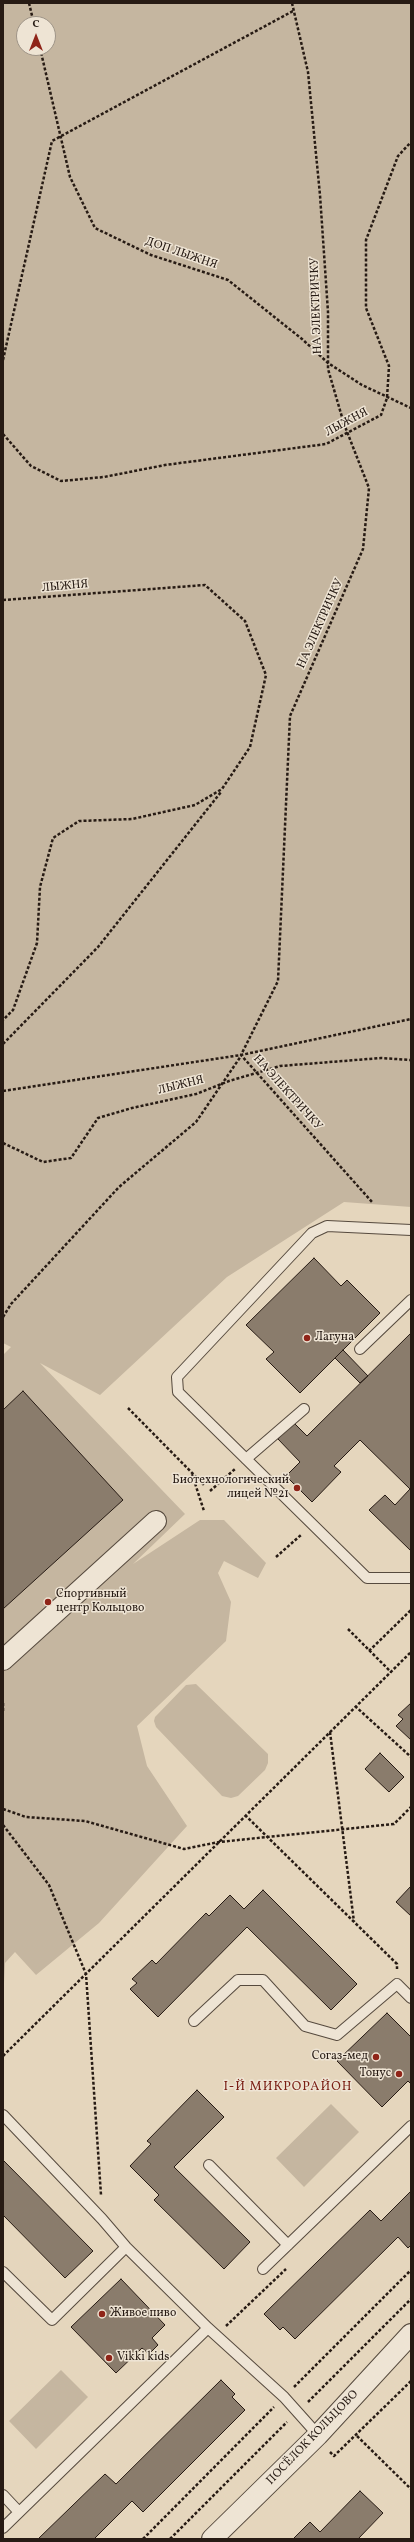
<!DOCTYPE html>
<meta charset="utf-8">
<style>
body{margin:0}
#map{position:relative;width:414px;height:2542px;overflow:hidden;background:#e5d6bd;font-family:Vollkorn,serif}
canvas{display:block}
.frame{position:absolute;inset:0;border:4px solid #271b14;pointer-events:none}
.north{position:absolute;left:16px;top:16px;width:40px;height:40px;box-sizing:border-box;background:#eee4d4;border:1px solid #9e9487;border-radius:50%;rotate:0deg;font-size:11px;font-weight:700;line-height:16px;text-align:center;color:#271b14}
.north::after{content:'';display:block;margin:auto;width:14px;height:18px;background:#8f2418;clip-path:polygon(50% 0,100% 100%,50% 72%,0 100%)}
</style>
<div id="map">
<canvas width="414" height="2542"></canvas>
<div class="frame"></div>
<div class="north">С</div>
</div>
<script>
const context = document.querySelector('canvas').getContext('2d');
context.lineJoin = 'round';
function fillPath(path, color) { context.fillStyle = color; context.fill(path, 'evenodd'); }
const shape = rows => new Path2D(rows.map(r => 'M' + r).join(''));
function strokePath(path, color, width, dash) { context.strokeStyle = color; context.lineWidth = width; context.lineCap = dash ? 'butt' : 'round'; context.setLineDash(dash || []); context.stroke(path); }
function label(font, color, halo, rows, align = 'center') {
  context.font = font + ' Vollkorn,serif'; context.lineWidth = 3; context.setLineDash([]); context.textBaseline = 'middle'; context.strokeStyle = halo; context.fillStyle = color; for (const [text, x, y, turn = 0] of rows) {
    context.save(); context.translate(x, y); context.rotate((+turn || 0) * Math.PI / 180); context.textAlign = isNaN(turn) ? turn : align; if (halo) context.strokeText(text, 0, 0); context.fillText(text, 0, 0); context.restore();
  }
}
const green = shape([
 [3,3,411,3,411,1207,344,1202,227,1277,100,1395,40,1363,185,1514,133,1564,200,1520,224,1520,266,1563,258,1578,224,1561,218,1573,231,1602,226,1641,137,1726,147,1766,187,1826,99,1923,36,1975,15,1952,5,1963,3,2003,3,1355,11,1347,3,1343],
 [24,24,48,24,48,48,24,48],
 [196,1684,268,1754,268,1763,265,1770,238,1796,231,1798,222,1796,156,1727,154,1721,155,1717,186,1685],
 [331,2104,359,2132,304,2187,276,2158],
 [61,2370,88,2397,36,2449,9,2421]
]);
const building = shape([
 [314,1258,341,1286,347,1280,380,1313,300,1393,266,1359,274,1352,246,1325,314,1258],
 [411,1333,411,1551,369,1510,385,1495,395,1505,410,1489,360,1440,334,1466,341,1472,312,1502,286,1476,300,1462,278,1439,294,1423,307,1436,411,1333],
 [343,1350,368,1376,360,1383,335,1358,343,1350],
 [23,1391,123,1500,3,1609,3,1410,23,1391],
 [411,1703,411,1740,396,1726,403,1719,398,1715,411,1703],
 [380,1753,404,1777,389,1792,365,1769,380,1753],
 [411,1886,411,1916,396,1902,411,1886],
 [263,1890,357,1984,331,2010,247,1927,158,2017,130,1989,137,1983,132,1979,152,1960,156,1964,206,1913,209,1916,230,1895,244,1909,263,1890],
 [387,2013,411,2037,411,2084,408,2081,382,2107,337,2061,387,2013],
 [197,2090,224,2117,174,2167,250,2242,224,2269,154,2200,159,2195,130,2166,151,2144,147,2141,197,2090],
 [3,2160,93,2251,65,2278,3,2215,3,2160],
 [411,2191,411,2245,408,2248,398,2237,295,2339,283,2327,280,2330,264,2314,370,2210,381,2221,411,2191],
 [121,2279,165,2325,152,2338,158,2345,149,2354,142,2348,116,2373,71,2327,121,2279],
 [221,2380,235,2394,232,2397,245,2410,143,2512,132,2501,94,2539,38,2539,105,2474,116,2484,221,2380],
 [360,2491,383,2513,358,2539,293,2539,310,2522,320,2532,360,2491]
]);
const path = shape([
 [29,3,34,24],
 [292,3,308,72,320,195,328,312,328,369,344,424,369,488,363,549,290,716,278,981,241,1055,372,1202],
 [40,48,70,177,95,228,151,255,228,280,302,339,328,363,362,385,411,408],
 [3,360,52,141,293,11],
 [3,434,31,466,61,481,104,477,165,465,326,444,381,415,387,398,389,366,366,308,366,240,398,156,411,142],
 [3,600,205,585,245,621,266,675,250,747,222,789,195,805,132,819,79,821,53,838,40,887,37,943,13,1010,3,1020],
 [3,1044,98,947,221,792],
 [3,1091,241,1055,411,1019],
 [3,1143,43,1162,71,1158,98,1118,132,1108,196,1094,229,1081,280,1066,381,1058,411,1060],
 [3,1317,11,1304,119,1187,196,1122,241,1056],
 [128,1408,204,1485],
 [192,1474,204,1511],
 [210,1491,235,1469],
 [276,1557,301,1535],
 [348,1629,391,1672],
 [369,1651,411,1610],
 [3,1703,3,1713],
 [355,1706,411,1757],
 [330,1732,354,1922],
 [3,1809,26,1817,85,1821,184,1849,219,1842,394,1824,411,1807],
 [245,1815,397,1964,397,1969],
 [3,1825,49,1885,86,1974,101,2195],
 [3,2056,411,1652],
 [226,2326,286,2269],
 [294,2387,411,2270],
 [308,2402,411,2299],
 [357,2436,411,2489],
 [330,2452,334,2456,411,2381],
 [143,2539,274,2407],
 [170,2539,287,2422]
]);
const service = shape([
 [411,1230,327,1226,312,1233,177,1377,178,1392,367,1578,411,1578],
 [360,1349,411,1300],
 [246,1459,304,1409],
 [194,2021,238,1980,263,1980,305,2026,337,2035,397,1984,411,1998],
 [3,2115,102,2219,126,2247,208,2328,284,2397,318,2435],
 [209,2165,288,2245],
 [263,2269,411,2126],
 [3,2272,52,2320,126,2247],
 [3,2495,18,2511],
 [3,2528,208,2328]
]);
const minor = shape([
 [3,1660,156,1521],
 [212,2539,318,2435,411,2334]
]);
const markers = [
 [307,1338,4,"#8f2418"],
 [297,1488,4,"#8f2418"],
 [48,1602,4,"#8f2418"],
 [376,2057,4,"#8f2418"],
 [399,2074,4,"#8f2418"],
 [102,2314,4,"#8f2418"],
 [109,2358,4,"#8f2418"]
];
const streetNames = [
 ["ДОП ЛЫЖНЯ",181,254,19],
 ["НА ЭЛЕКТРИЧКУ",317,306,-92],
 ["ЛЫЖНЯ",347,423,-28],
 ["ЛЫЖНЯ",65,587,-5],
 ["НА ЭЛЕКТРИЧКУ",321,624,-66],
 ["ЛЫЖНЯ",181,1086,-14],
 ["НА ЭЛЕКТРИЧКУ",287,1093,48],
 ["ПОСЁЛОК КОЛЬЦОВО",313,2438,-46]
];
const poiNames = [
 ["Лагуна",315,1338],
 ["Биотехнологический",289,1481,"right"],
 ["лицей №21",289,1495,"right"],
 ["Спортивный",56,1595],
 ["центр Кольцово",56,1609],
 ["Согаз-мед",368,2057,"right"],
 ["Тонус",391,2074,"right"],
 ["Живое пиво",110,2314],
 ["Vikki kids",117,2358]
];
const neighbourhoodNames = [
 ["I-Й МИКРОРАЙОН",288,2088]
];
fillPath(green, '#c5b6a0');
fillPath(building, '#8a7c6c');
strokePath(building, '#271b14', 1);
strokePath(service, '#564a3e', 12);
strokePath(minor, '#564a3e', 22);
strokePath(path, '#271b14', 2.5, [3, 2]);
strokePath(service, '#eee4d4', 10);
strokePath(minor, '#eee4d4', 20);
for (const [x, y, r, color] of markers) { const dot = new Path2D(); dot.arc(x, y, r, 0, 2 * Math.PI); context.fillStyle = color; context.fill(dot); strokePath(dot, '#eee4d4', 1.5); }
label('12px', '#271b14', '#eee4d4', streetNames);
label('12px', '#271b14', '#eee4d4', poiNames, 'left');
context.letterSpacing = '1px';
label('13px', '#7a1f14', '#eee4d4', neighbourhoodNames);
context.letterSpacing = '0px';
</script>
